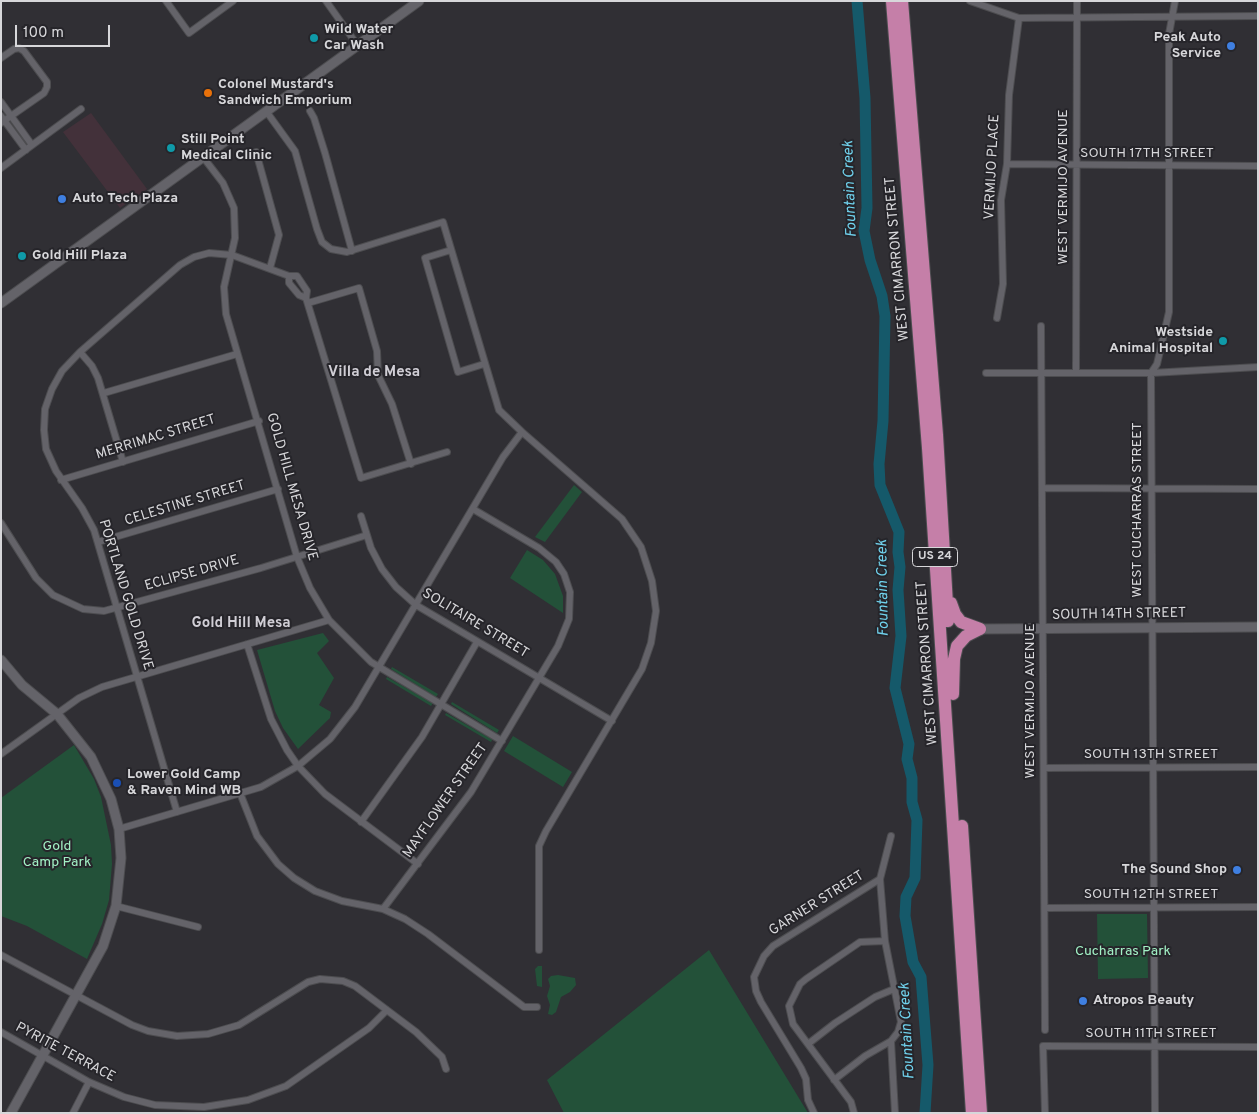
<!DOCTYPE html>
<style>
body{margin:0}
#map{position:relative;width:1259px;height:1114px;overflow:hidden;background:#302f34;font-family:Overpass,sans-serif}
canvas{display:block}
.frame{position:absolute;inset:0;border:2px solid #d7d7da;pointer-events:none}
.scale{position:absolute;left:15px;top:25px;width:95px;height:22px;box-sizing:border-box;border:2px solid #d7d7da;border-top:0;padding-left:6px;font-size:15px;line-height:18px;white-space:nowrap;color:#d7d7da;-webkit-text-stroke:4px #26252a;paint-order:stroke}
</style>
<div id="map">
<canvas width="1259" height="1114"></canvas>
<div class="frame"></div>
<div class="scale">100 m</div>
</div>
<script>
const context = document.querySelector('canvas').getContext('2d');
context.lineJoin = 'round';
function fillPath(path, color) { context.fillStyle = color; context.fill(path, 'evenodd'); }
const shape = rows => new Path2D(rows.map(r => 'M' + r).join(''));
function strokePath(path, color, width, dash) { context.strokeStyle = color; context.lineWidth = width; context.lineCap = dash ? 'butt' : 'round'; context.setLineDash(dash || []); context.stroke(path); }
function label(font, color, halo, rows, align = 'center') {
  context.font = font + ' Overpass,sans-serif'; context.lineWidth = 4; context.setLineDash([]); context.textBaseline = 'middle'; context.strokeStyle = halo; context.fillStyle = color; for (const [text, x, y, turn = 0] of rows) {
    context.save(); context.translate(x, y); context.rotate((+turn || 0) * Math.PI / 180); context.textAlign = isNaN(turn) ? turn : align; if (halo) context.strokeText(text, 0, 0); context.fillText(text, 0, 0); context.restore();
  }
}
const commercial = shape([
 [91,113,147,189,120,208,63,132]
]);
const green = shape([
 [574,485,582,492,545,542,535,537],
 [527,550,543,560,555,574,563,596,563,613,510,578],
 [323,633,329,641,317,653,334,678,319,705,331,712,330,718,298,749,283,728,275,711,257,650],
 [392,667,438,694,436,697,391,669],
 [387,677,433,703,431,706,386,679],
 [452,702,499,730,497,733,451,704],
 [446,713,488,737,493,738,491,742,445,715],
 [513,736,572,772,563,787,504,751],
 [74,745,94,779,101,797,111,845,112,864,109,900,102,924,87,959,27,926,1,916,1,798],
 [1097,914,1147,914,1148,978,1098,979],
 [709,950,808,1113,564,1113,547,1080],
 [538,966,542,966,542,987,537,986,535,969],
 [558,975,575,978,576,985,570,992,561,997,556,1012,552,1015,548,1014,550,1005,547,996,550,986,548,979,551,976]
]);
const river = shape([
 [857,1,865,98,867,208,864,231,870,260,882,296,885,316,883,421,879,464,880,485,899,532,898,552,900,567,898,590,901,636,895,688,909,744,907,759,912,778,912,802,917,820,915,878,906,897,905,916,913,962,921,977,928,1065,925,1113]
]);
const street = shape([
 [166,1,189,33,233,1],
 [326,1,358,46],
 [970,1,1019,18,1258,16],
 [1,58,14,49,19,48,24,51,47,82,47,87,44,93,1,123],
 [1,102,32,145],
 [266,111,295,151,317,229,322,242,331,249,347,252,443,222,499,410,522,432],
 [310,111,314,118,325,153,352,251],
 [1,116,26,150],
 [256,152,279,235,270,268],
 [203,157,223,183,234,208,235,238,224,287,226,314,297,557,310,588,329,620,371,662,502,741],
 [1007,164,1258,166],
 [1,168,81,109],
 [451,250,425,258,458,372,484,364],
 [289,276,289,283,299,295,306,298],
 [308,303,359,288,377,351,378,375,392,404,411,464],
 [997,318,1003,284,1001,200,1007,164,1009,95,1019,18],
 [1041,326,1045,1030],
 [80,352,92,366,98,378,123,462],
 [986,373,1151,373,1258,367],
 [1076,373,1077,1],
 [104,393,237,354],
 [61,480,259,421],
 [1042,488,1258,489],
 [361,516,371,548,382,569,396,587,416,605,612,721],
 [1,523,36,578,53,595,83,609,104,611,261,568,367,535],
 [98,542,278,489],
 [247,644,271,719,287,750,298,766,325,794,418,864],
 [1,754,79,698,102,687,329,620],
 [1044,768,1258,767],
 [240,793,257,836,278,864,294,878,315,891,342,901,383,909,405,919,428,934,524,1007,537,1007],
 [177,812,94,530,82,508,56,471,46,449,44,430,45,409,52,389,62,371,80,352,180,265,194,257,209,253,232,255,289,276,297,276,307,291,306,298,361,478,447,452],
 [361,822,422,737,477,642],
 [119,829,261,787,298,766,330,739,355,707,503,457,522,432,622,519,641,547,652,581,656,611,651,643,642,669,546,831,539,846,539,950],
 [891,836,880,879,885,941,901,1022,898,1032,891,1041,895,1113],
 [116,906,198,927],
 [1045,908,1258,907],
 [383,909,471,792,558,646,569,619,570,592,564,574,556,562,539,548,473,509],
 [1,955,132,1025,148,1031,177,1036,208,1034,239,1025,308,982,320,979,343,981,355,986,416,1032,442,1057,446,1069],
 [1,1032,89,1082,124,1097,155,1105,204,1107,248,1100,286,1086,369,1028,387,1010],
 [808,1044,835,1023,875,997,894,989],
 [834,1080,865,1056,891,1041],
 [73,1113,89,1082],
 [814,1113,808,1100,806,1079,801,1068,761,1002,756,991,754,977,764,956,773,946,880,879],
 [854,1113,851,1102,793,1024,789,1006,800,984,806,979,860,942,885,941],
 [1045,1113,1043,1046,1258,1047],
 [1155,1113,1151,373,1157,364,1169,312,1169,34,1175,1]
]);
const secondary = shape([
 [1,303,419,1],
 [980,629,1258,627],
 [1,660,22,685,57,714,91,757,111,799,119,829,121,858,116,906,103,946,11,1113]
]);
const highway = shape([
 [892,1,928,448,972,1113],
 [902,1,937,435,948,621],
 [951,603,955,614,961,622,980,629],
 [953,694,954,659,957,646,966,636,980,629],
 [962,826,981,1113]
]);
const markers = [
 [314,38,5,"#0f9aa8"],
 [1231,46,5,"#3f7fe0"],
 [208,93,5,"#e8710a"],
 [171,148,5,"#0f9aa8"],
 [62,199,5,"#3f7fe0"],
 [22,256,5,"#0f9aa8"],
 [1223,341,5,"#0f9aa8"],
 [117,783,5,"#1a4fb4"],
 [1237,870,5,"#3f7fe0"],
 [1083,1001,5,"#3f7fe0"]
];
const shields = [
 [935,557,45]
];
const shieldNames = [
 ["US 24",935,557]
];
const poiNames = [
 ["Wild Water",324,30],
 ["Car Wash",324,46],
 ["Peak Auto",1221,38,"right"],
 ["Service",1221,54,"right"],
 ["Colonel Mustard's",218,85],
 ["Sandwich Emporium",218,101],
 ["Still Point",181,140],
 ["Medical Clinic",181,156],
 ["Auto Tech Plaza",72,199],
 ["Gold Hill Plaza",32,256],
 ["Westside",1213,333,"right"],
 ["Animal Hospital",1213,349,"right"],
 ["Lower Gold Camp",127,775],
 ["& Raven Mind WB",127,791],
 ["The Sound Shop",1227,870,"right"],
 ["Atropos Beauty",1093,1001]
];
const streetNames = [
 ["SOUTH 17TH STREET",1147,154],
 ["VERMIJO PLACE",993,167,-87],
 ["WEST VERMIJO AVENUE",1064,187,-90],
 ["WEST CIMARRON STREET",898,259,-95],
 ["MERRIMAC STREET",156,438,-17],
 ["GOLD HILL MESA DRIVE",291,487,74],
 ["CELESTINE STREET",185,504,-17],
 ["WEST CUCHARRAS STREET",1138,510,-90],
 ["ECLIPSE DRIVE",192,574,-16],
 ["PORTLAND GOLD DRIVE",125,595,73],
 ["SOUTH 14TH STREET",1119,615,-1],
 ["SOLITAIRE STREET",475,624,31],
 ["WEST CIMARRON STREET",928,663,-94],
 ["WEST VERMIJO AVENUE",1031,701,-90],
 ["SOUTH 13TH STREET",1151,755],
 ["MAYFLOWER STREET",446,801,-55],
 ["SOUTH 12TH STREET",1151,895],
 ["GARNER STREET",817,904,-32],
 ["SOUTH 11TH STREET",1151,1034],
 ["PYRITE TERRACE",65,1053,28]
];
const parkNames = [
 ["Gold",57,847],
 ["Camp Park",57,863],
 ["Cucharras Park",1123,952]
];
const waterNames = [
 ["Fountain Creek",851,189,-92],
 ["Fountain Creek",884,588,-91],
 ["Fountain Creek",908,1031,-93]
];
const neighbourhoodNames = [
 ["Villa de Mesa",374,373],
 ["Gold Hill Mesa",241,624]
];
fillPath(commercial, '#43313a');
fillPath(green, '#235139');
strokePath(river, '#15596a', 11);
strokePath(street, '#4d4d50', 8);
strokePath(secondary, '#4d4d50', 11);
strokePath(highway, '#4d4d50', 14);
strokePath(street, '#646369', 6);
strokePath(secondary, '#646369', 9);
strokePath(highway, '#c57fa8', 12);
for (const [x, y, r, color] of markers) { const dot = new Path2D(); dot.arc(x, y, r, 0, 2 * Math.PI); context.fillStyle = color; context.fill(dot); strokePath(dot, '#26252a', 2); }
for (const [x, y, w] of shields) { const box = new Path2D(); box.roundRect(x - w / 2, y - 9.5, w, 19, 4); context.fillStyle = '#26252a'; context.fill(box); strokePath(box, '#d7d7da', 1); }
label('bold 12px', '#d7d7da', null, shieldNames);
label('bold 14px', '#d7d7da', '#26252a', poiNames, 'left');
label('14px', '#d7d7da', '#26252a', streetNames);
label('14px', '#a2f1c5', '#26252a', parkNames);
label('italic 15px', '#70d2ed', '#26252a', waterNames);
label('bold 15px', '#d0ced5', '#26252a', neighbourhoodNames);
</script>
